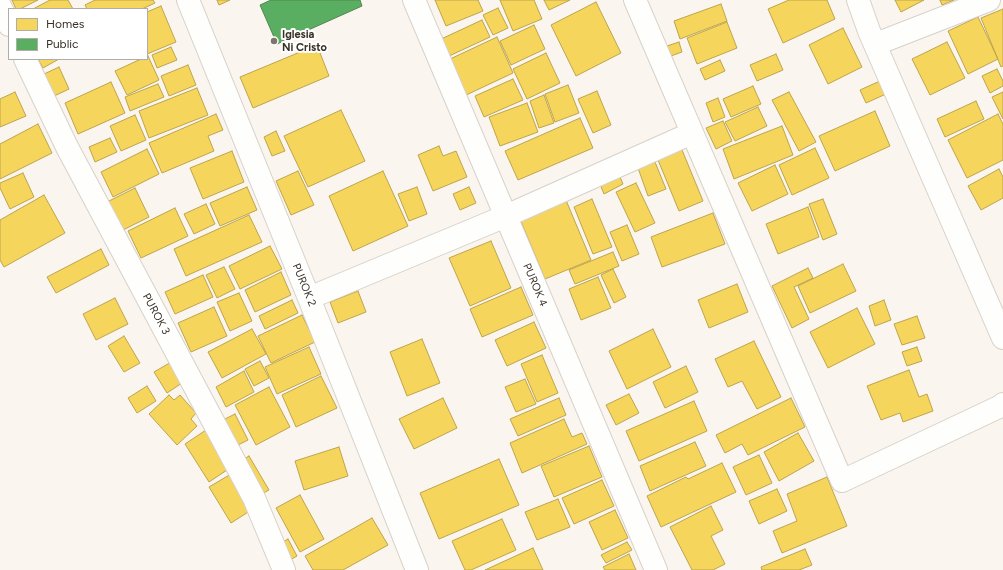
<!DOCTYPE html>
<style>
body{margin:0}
#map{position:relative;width:1003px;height:570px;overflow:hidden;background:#faf5ee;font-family:Figtree,sans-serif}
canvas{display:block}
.legend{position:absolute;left:8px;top:8px;width:140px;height:52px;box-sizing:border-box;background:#fff;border:1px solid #b0ada8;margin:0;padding:5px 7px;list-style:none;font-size:12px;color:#393126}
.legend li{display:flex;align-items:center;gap:8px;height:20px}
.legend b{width:20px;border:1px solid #b0ada8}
</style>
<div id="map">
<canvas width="1003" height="570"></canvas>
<ul class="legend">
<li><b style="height:11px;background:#f6d55c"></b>Homes</li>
<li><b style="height:11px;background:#5aae61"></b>Public</li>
</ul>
</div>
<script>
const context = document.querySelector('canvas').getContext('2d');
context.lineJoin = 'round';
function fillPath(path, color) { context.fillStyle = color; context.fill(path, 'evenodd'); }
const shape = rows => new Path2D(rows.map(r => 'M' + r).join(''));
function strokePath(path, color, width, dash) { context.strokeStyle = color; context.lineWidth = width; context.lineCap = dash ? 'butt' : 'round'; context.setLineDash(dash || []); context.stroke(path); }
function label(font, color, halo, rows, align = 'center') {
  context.font = font + ' Figtree,sans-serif'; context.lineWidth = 4; context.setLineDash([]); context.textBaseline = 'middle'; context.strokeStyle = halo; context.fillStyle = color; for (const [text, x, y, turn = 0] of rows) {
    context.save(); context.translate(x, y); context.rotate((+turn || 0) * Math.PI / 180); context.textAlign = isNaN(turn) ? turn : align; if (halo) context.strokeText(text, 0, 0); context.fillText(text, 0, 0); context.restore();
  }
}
const homes = shape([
 [12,0,38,0,20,9,16,9,12,0],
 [50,0,68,0,73,9,33,9,50,0],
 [95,0,153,0,155,3,142,9,87,9,85,5,95,0],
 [217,0,230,0,219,5,217,0],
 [435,0,478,0,483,11,446,26,435,0],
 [500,0,534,0,542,19,513,31,500,0],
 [544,0,570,0,549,10,544,0],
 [789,0,827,0,835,19,783,43,768,9,789,0],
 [895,0,924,0,901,12,895,0],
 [940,0,954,0,942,5,940,0],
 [596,2,621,53,576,76,551,25,596,2],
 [721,4,727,21,680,39,674,21,721,4],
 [161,6,176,42,147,54,147,12,161,6],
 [498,8,508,28,493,35,483,15,498,8],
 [1003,9,1003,66,1001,67,981,18,1003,9],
 [978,17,998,59,968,74,948,31,978,17],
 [482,20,490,37,447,57,439,40,482,20],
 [727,22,737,48,697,64,687,38,727,22],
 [534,25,545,49,511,65,500,41,534,25],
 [843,28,862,67,828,84,809,45,843,28],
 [497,37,513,73,464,96,448,60,497,37],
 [679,42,682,52,668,57,664,47,679,42],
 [947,42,965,78,930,95,912,59,947,42],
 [317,45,329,76,253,108,240,77,317,45],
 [171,47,177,60,157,68,152,55,171,47],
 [546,53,560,83,527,99,513,69,546,53],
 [776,54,783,70,757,81,750,65,776,54],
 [148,56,159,80,127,95,115,71,141,59,147,59,148,56],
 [38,59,59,59,43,68,38,59],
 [720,60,725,71,705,80,700,69,720,60],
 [188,65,196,85,169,96,161,76,188,65],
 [59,67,69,89,52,97,42,75,59,67],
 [997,69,1003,81,1003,86,990,93,982,76,997,69],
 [513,79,523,100,484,117,475,96,513,79],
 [880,81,886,94,866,103,860,90,880,81],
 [111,82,125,113,78,134,65,103,111,82],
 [158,84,164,97,130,111,125,97,158,84],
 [568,85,579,113,555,122,545,94,568,85],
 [753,86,761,104,731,117,723,99,753,86],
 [197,88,208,115,149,138,139,111,197,88],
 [597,91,611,125,593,133,578,99,597,91],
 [15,92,26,116,0,127,0,99,15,92],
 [789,92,816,142,799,151,772,100,789,92],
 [1003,92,1003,119,992,97,1003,92],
 [544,95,554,123,539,128,530,101,544,95],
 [718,98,725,117,713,122,706,103,718,98],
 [976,101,984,119,945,137,937,119,976,101],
 [527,103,538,132,500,146,489,117,527,103],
 [758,107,767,126,735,141,725,122,758,107],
 [341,110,365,161,308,187,284,136,341,110],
 [875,111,890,146,835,171,819,136,875,111],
 [216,114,223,130,208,136,214,151,162,173,149,143,216,114],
 [998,114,1003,124,1003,160,967,178,948,140,998,114],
 [135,115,146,140,121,151,110,126,135,115],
 [580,118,593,148,518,180,505,151,580,118],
 [723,121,732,141,716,149,706,128,723,121],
 [38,124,52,153,0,179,0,144,38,124],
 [782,126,793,155,734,179,723,149,782,126],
 [276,131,285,151,272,156,264,137,276,131],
 [110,138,117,152,95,162,89,147,110,138],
 [680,145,703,201,679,211,656,155,680,145],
 [439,146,443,156,456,151,467,177,433,191,418,155,439,146],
 [815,148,829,178,792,195,779,165,815,148],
 [147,149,159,174,113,197,101,172,147,149],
 [232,151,244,182,203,199,190,168,232,151],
 [655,162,666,189,648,196,638,168,655,162],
 [775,165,788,194,752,211,738,183,775,165],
 [616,168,623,184,604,194,597,177,616,168],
 [999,169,1003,177,1003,198,981,210,968,186,999,169],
 [298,171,314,205,291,215,276,181,298,171],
 [383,171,408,226,353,251,329,196,383,171],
 [23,173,34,197,10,209,0,188,0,183,23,173],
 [636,183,655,223,635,232,616,192,636,183],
 [247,187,257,210,220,226,210,203,247,187],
 [417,187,427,214,409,221,398,194,417,187],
 [469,187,476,203,460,210,453,194,469,187],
 [135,188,149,217,119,232,105,203,135,188],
 [563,193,591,260,545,279,517,212,563,193],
 [44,195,65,233,4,267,0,260,0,220,44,195],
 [592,199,612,247,593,254,574,207,592,199],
 [823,199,837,234,823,240,809,204,823,199],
 [206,204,215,224,194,234,184,214,206,204],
 [808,207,819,237,778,254,766,224,808,207],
 [175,208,188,236,141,258,128,231,175,208],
 [713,213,725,244,662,267,651,237,713,213],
 [249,215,262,242,186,276,174,249,249,215],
 [627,225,639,254,622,261,610,232,627,225],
 [491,241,511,288,470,306,449,258,491,241],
 [270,246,282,269,240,289,229,266,270,246],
 [101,249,109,265,56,293,47,277,101,249],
 [613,252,619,266,575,284,569,270,613,252],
 [843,264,856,291,810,313,798,286,843,264],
 [224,267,235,289,217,298,206,275,224,267],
 [808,268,813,278,794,287,809,319,792,328,772,286,808,268],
 [613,269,626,297,614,303,601,275,613,269],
 [281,272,291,295,255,312,245,290,281,272],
 [203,275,213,297,175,314,165,292,203,275],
 [598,277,611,308,581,320,569,289,598,277],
 [737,284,748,312,709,328,698,300,737,284],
 [521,287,533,315,482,337,470,309,521,287],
 [358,291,366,312,338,323,330,302,358,291],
 [239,293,252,321,230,331,217,302,239,293],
 [115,298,128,324,96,340,83,314,115,298],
 [292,300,298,313,265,329,259,316,292,300],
 [884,300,891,320,875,326,869,306,884,300],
 [214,307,227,336,191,352,178,323,214,307],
 [857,308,875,344,828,368,810,332,857,308],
 [302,315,315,342,271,363,258,336,302,315],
 [917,316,925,338,902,345,894,324,917,316],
 [534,322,546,348,507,366,495,340,534,322],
 [252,329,266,354,222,378,208,352,252,329],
 [653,329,671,367,627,389,609,351,653,329],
 [124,336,140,363,124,372,108,346,124,336],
 [422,339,440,383,407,396,390,352,422,339],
 [754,341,781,397,757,409,742,381,728,387,715,359,754,341],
 [309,347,321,374,277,394,265,367,309,347],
 [917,347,922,361,907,366,902,352,917,347],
 [542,355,558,393,537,402,521,364,542,355],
 [173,361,185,381,167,393,154,372,173,361],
 [260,361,269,378,254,386,245,369,260,361],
 [686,366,698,392,665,408,653,382,686,366],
 [909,370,919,397,927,394,933,411,903,422,900,413,881,420,867,386,909,370],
 [244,371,254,392,226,407,216,387,244,371],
 [321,376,337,408,296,427,282,395,321,376],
 [525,379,536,404,516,412,505,387,525,379],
 [147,386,156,401,137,413,128,398,147,386],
 [269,387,290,427,256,445,235,405,269,387],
 [629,394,639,413,616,425,606,405,629,394],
 [169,395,174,400,180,395,196,413,191,419,197,426,177,445,149,414,169,395],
 [443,398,457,428,414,449,399,419,443,398],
 [559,398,566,415,518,436,510,419,559,398],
 [791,398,805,427,748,455,742,444,725,453,716,435,791,398],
 [694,401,707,431,639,461,626,431,694,401],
 [235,414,248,440,230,449,217,423,235,414],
 [564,419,572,437,582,433,587,444,522,473,510,443,564,419],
 [209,428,233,466,209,482,185,444,209,428],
 [798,433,814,461,779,481,764,452,798,433],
 [695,442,706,466,650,491,640,466,695,442],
 [589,446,602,477,554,497,541,466,589,446],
 [339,447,348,476,304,490,295,461,339,447],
 [759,455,772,483,746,495,733,467,759,455],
 [249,456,269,490,258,496,238,463,249,456],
 [499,459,519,505,439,539,420,493,499,459],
 [722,463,736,492,661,527,647,496,686,477,688,479,722,463],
 [231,474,253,509,231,523,209,487,231,474],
 [827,477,847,526,782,553,773,531,797,521,787,494,827,477],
 [602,480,614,506,574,524,562,498,602,480],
 [777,489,787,511,759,524,749,501,777,489],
 [300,495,324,539,300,552,276,508,300,495],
 [558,499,570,527,537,540,525,512,558,499],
 [711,506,723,530,711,536,725,564,713,570,692,570,670,527,711,506],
 [615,510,628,538,602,550,589,522,615,510],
 [372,518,388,545,343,570,313,570,305,556,372,518],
 [502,519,516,550,471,570,465,570,452,541,502,519],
 [288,539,297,556,285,563,276,546,288,539],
 [627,542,632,550,606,563,601,555,627,542],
 [533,548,543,570,485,570,533,548],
 [805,549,812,565,799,570,762,570,761,567,805,549],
 [629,554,636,570,605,570,603,567,629,554]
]);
const public = shape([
 [271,0,360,0,362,6,277,44,260,5,271,0]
]);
const street = shape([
 [188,0,309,298,417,570],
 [414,0,656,570],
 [635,0,842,481,1001,406,1003,404],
 [858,0,869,31,1003,338],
 [0,6,9,25],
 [876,44,989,0],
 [25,59,67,147,254,498,284,570],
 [309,298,506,216,692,133]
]);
const markers = [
 [274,41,4,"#7d766c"]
];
const poiNames = [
 ["Iglesia",282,35],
 ["Ni Cristo",282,48]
];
const streetNames = [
 ["PUROK 2",304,285,68],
 ["PUROK 4",535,285,67],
 ["PUROK 3",156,314,62]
];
fillPath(homes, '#f6d55c');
strokePath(homes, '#bda44c', 1);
fillPath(public, '#5aae61');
strokePath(public, '#50884f', 1);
strokePath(street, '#d7d1c9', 24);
strokePath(street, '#fefefc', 22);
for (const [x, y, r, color] of markers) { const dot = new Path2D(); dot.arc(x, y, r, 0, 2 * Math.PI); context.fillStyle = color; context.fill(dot); strokePath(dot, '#fff', 1.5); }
label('bold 11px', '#393126', '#fff', poiNames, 'left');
label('11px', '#393126', '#fff', streetNames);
</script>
